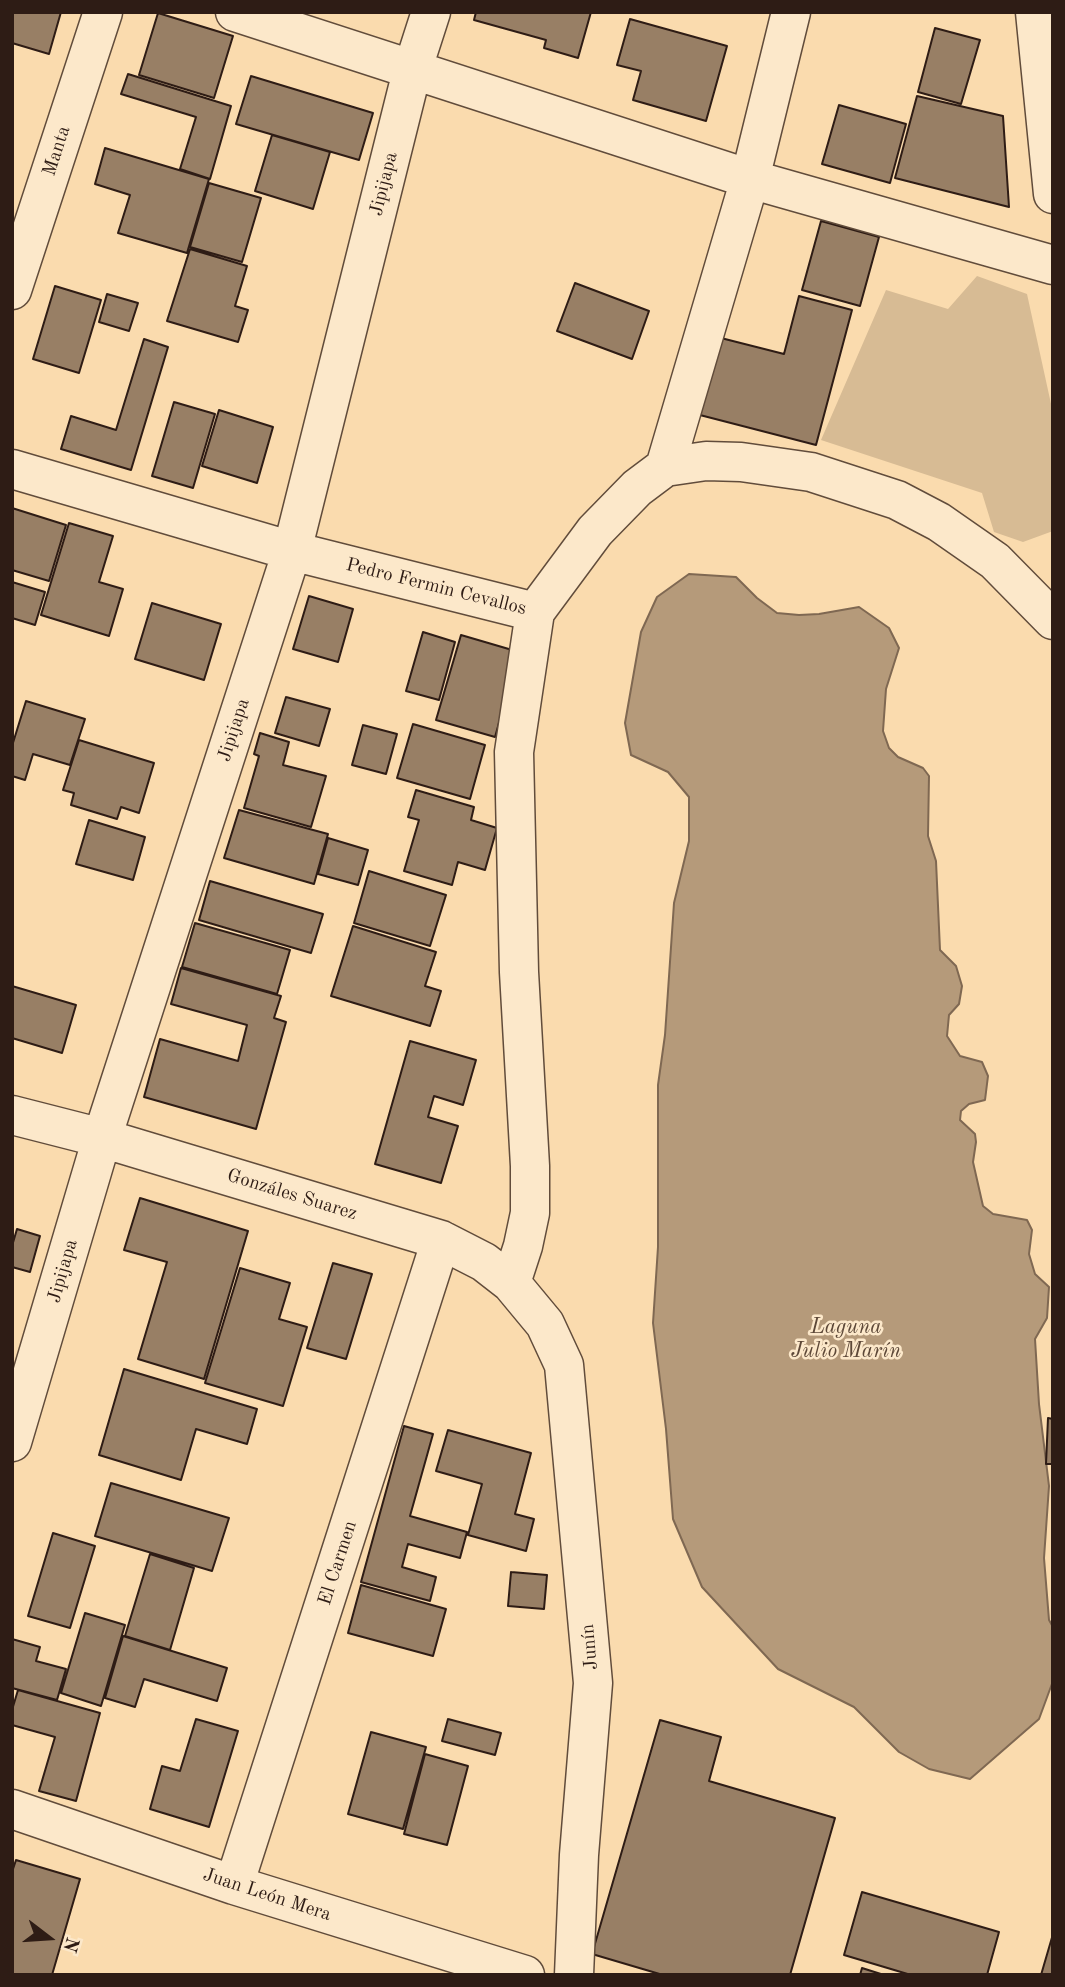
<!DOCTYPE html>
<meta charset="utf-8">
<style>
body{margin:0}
#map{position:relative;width:1065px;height:1987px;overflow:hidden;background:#fadbae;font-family:"Old Standard TT",serif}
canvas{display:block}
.frame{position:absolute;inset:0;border:14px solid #2e1c15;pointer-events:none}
.north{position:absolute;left:14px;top:1903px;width:70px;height:70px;-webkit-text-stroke:5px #fce8ca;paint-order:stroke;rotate:107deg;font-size:19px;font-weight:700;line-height:28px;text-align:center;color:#2e1c15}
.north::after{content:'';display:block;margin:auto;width:24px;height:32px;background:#2e1c15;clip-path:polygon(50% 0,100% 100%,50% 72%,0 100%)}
</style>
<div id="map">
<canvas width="1065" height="1987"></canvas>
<div class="frame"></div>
<div class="north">N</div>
</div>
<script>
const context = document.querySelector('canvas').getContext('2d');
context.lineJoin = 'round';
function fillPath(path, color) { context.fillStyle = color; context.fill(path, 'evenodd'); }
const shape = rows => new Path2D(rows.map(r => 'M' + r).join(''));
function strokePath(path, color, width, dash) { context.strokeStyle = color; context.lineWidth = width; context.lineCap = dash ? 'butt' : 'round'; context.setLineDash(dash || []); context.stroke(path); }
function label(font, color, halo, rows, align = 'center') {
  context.font = font + ' "Old Standard TT",serif'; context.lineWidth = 5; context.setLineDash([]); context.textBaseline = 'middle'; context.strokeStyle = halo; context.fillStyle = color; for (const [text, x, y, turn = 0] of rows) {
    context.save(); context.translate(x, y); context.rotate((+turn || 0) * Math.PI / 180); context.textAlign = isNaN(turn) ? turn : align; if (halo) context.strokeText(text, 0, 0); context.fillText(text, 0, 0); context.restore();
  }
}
const green = shape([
 [977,276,1027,294,1053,413,1053,531,1023,542,994,532,982,493,821,440,886,290,948,309]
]);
const water = shape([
 [689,574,736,577,757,598,777,613,799,615,819,614,859,607,889,628,899,648,886,689,883,731,889,748,898,757,923,768,929,776,928,836,936,861,940,950,956,966,962,986,959,1004,949,1015,947,1036,960,1056,982,1062,988,1076,985,1100,969,1104,961,1111,960,1120,975,1134,976,1142,973,1162,983,1206,993,1214,1027,1220,1032,1230,1029,1254,1035,1274,1049,1287,1047,1318,1035,1339,1039,1404,1049,1486,1044,1558,1049,1620,1053,1627,1053,1681,1039,1719,970,1779,929,1769,899,1752,854,1707,778,1669,702,1587,673,1519,666,1429,653,1323,658,1247,658,1085,665,1035,674,903,689,841,689,797,668,772,631,755,625,723,641,632,657,597,689,574]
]);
const building = shape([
 [12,12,61,12,49,54,12,43,12,12],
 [476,12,591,12,578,58,544,48,546,40,474,20,476,12],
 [158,13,233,36,214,98,139,75,158,13],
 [630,19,727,46,706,121,633,100,641,71,617,65,630,19],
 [935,28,980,40,961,104,918,92,935,28],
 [128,74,231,106,210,179,180,169,196,117,121,94,128,74],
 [251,76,373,113,359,160,236,124,251,76],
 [917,96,1003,116,1009,207,895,178,917,96],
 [839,105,906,124,890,183,822,164,839,105],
 [272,135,330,152,313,209,255,191,272,135],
 [105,148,209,179,187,253,118,233,130,195,95,184,105,148],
 [209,183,261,198,242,262,190,247,209,183],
 [821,221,879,237,860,306,802,290,821,221],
 [190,249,247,266,235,306,248,310,238,342,167,321,190,249],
 [575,283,649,311,632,359,557,331,575,283],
 [55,286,101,300,79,373,33,359,55,286],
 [107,294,138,303,129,331,99,322,107,294],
 [799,296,852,310,816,445,696,414,717,337,784,354,799,296],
 [144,339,168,347,131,470,61,449,71,416,116,430,144,339],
 [174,402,215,414,193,488,152,476,174,402],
 [219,410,273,427,257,483,202,466,219,410],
 [12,508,66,525,49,581,12,570,12,508],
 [69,523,113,536,99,582,123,589,109,636,41,615,69,523],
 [12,582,45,592,35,625,12,618,12,582],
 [309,596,353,609,338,662,293,649,309,596],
 [152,603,221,624,204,680,135,659,152,603],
 [423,632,455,642,439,700,406,691,423,632],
 [461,635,519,652,495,737,436,720,461,635],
 [286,697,330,709,319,746,275,733,286,697],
 [26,701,85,719,70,765,33,754,25,780,12,776,12,746,26,701],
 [413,724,485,745,470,799,397,778,413,724],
 [363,725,397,734,386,774,352,765,363,725],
 [260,733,289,742,283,765,326,776,311,827,244,808,259,756,254,754,260,733],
 [79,740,154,763,139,813,121,807,117,819,71,805,74,793,63,790,79,740],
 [416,790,474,807,471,820,497,828,485,870,458,862,452,885,404,871,419,820,408,817,416,790],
 [239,810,328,834,314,884,224,858,239,810],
 [89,820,145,837,133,880,76,864,89,820],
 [328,838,368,850,358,885,318,874,328,838],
 [369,871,446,895,430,946,354,923,369,871],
 [210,881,323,914,311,953,199,920,210,881],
 [195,923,290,950,277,994,182,967,195,923],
 [353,926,436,952,425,986,441,991,430,1026,331,996,353,926],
 [181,968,281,996,274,1018,286,1022,256,1129,144,1097,160,1039,238,1061,247,1025,171,1004,181,968],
 [12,986,76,1005,62,1053,12,1038,12,986],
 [410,1041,476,1060,463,1105,434,1096,428,1117,458,1126,441,1183,375,1164,410,1041],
 [140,1198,248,1231,204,1379,138,1359,167,1262,124,1250,140,1198],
 [17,1229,40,1236,30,1272,12,1267,12,1246,17,1229],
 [333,1263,372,1274,346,1359,307,1348,333,1263],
 [240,1268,290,1283,279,1319,307,1327,283,1406,205,1383,240,1268],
 [124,1369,257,1409,247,1444,196,1429,181,1480,99,1455,124,1369],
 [1048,1418,1053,1419,1053,1464,1046,1464,1048,1418],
 [404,1426,433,1434,410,1516,467,1532,460,1558,408,1544,402,1567,436,1577,430,1601,361,1582,404,1426],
 [448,1430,531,1453,515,1514,534,1519,526,1551,468,1535,482,1484,436,1471,448,1430],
 [111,1483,229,1518,212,1571,95,1536,111,1483],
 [53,1533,95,1546,70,1628,28,1616,53,1533],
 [150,1554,194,1568,170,1650,125,1636,150,1554],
 [511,1572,547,1575,544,1609,508,1606,511,1572],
 [361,1585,446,1609,433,1656,348,1633,361,1585],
 [85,1613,125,1625,101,1706,61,1693,85,1613],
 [123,1636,227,1668,217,1701,144,1679,135,1707,105,1698,123,1636],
 [12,1639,40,1647,36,1661,66,1669,57,1700,12,1688,12,1639],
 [18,1690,100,1713,76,1801,39,1791,55,1737,12,1725,12,1710,18,1690],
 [196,1719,238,1731,209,1827,150,1809,162,1766,180,1771,196,1719],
 [448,1719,501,1733,495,1755,442,1741,448,1719],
 [660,1720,721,1737,709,1781,835,1818,790,1975,663,1975,592,1954,660,1720],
 [371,1732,426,1747,403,1829,348,1814,371,1732],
 [425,1754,468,1766,447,1845,404,1834,425,1754],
 [16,1860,80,1879,52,1975,12,1975,12,1872,16,1860],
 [862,1892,999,1932,987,1975,911,1975,844,1955,862,1892],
 [1053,1934,1053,1975,1041,1975,1053,1934],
 [862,1968,884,1975,860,1975,862,1968]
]);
const minor = shape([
 [235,12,750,179,1053,265],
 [1035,12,1053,194],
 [12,290,103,12],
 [665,467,750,179,791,12],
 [12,469,292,551,535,612],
 [12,1115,102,1138,441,1240,484,1262,511,1283,545,1324,564,1365,593,1683,579,1855,574,1975],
 [511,1283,523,1246,530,1213,530,1166,519,972,514,752,535,612,595,531,637,488,665,467,706,461,741,462,811,472,897,500,939,522,995,561,1053,620],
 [12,1442,102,1138,292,551,412,71,431,12],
 [12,1809,234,1885,525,1975],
 [234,1885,441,1240]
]);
const streetNames = [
 ["Manta",57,151,-72],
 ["Jipijapa",384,184,-76],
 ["Pedro Fermin Cevallos",436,587,14],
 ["Jipijapa",234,730,-72],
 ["Gonzáles Suarez",292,1195,17],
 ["Jipijapa",63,1271,-74],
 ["El Carmen",338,1563,-72],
 ["Junín",590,1647,-95],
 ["Juan León Mera",267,1895,18]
];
const waterNames = [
 ["Laguna",846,1327],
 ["Julio Marín",846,1351]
];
fillPath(green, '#d7bb94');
fillPath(water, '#b59a7a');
strokePath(water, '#7f6852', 2);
fillPath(building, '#987f65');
strokePath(building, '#2e1c15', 2);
strokePath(minor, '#614c3b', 41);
strokePath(minor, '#fce8ca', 38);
label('19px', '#2e1c15', '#fce8ca', streetNames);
label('italic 21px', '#5d4838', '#fce8ca', waterNames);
</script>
